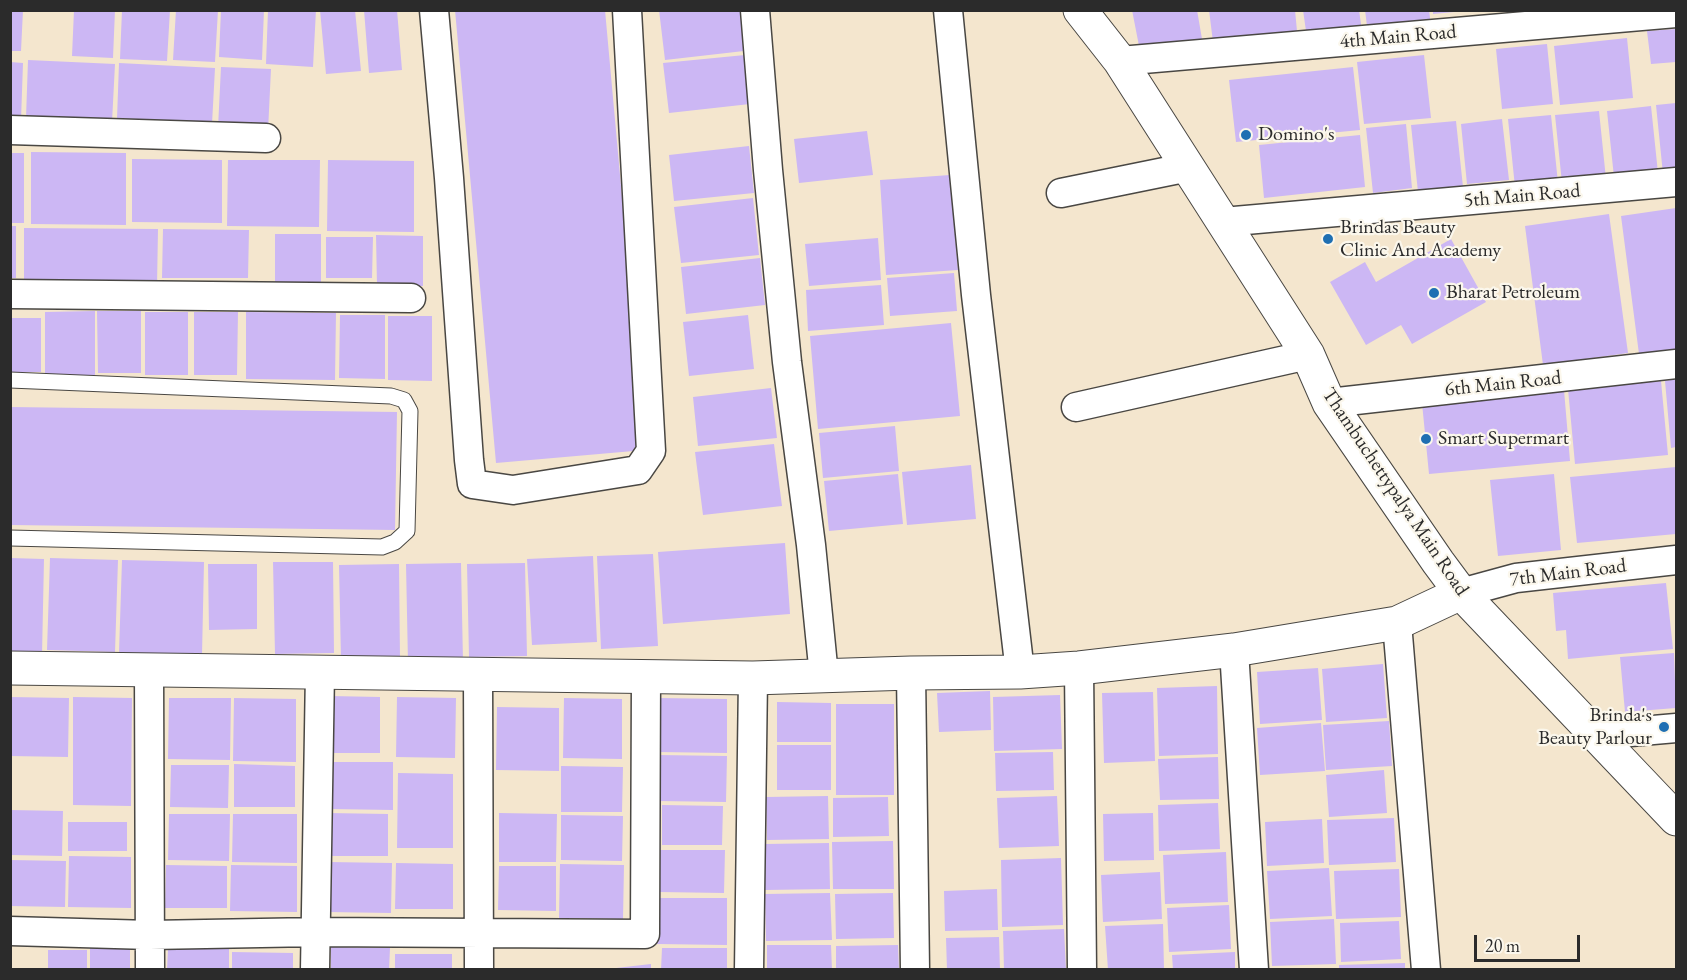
<!DOCTYPE html>
<style>
body{margin:0}
#map{position:relative;width:1687px;height:980px;overflow:hidden;background:#f4e6ce;font-family:"EB Garamond",serif}
canvas{display:block}
.frame{position:absolute;inset:0;border:12px solid #2b2b2b;pointer-events:none}
.scale{position:absolute;left:1474px;top:935px;width:106px;height:27px;box-sizing:border-box;border:3px solid #2b2b2b;border-top:0;padding-left:8px;font-size:18px;line-height:21px;white-space:nowrap;color:#2b2b2b;-webkit-text-stroke:4px #fbf7ec;paint-order:stroke}
</style>
<div id="map">
<canvas width="1687" height="980"></canvas>
<div class="frame"></div>
<div class="scale">20 m</div>
</div>
<script>
const context = document.querySelector('canvas').getContext('2d');
context.lineJoin = 'round';
function fillPath(path, color) { context.fillStyle = color; context.fill(path, 'evenodd'); }
const shape = rows => new Path2D(rows.map(r => 'M' + r).join(''));
function strokePath(path, color, width, dash) { context.strokeStyle = color; context.lineWidth = width; context.lineCap = dash ? 'butt' : 'round'; context.setLineDash(dash || []); context.stroke(path); }
function label(font, color, halo, rows, align = 'center') {
  context.font = font + ' "EB Garamond",serif'; context.lineWidth = 4.5; context.setLineDash([]); context.textBaseline = 'middle'; context.strokeStyle = halo; context.fillStyle = color; for (const [text, x, y, turn = 0] of rows) {
    context.save(); context.translate(x, y); context.rotate((+turn || 0) * Math.PI / 180); context.textAlign = isNaN(turn) ? turn : align; if (halo) context.strokeText(text, 0, 0); context.fillText(text, 0, 0); context.restore();
  }
}
const building = shape([
 [10,10,23,10,21,51,10,51],
 [74,10,115,10,113,58,72,56],
 [122,10,170,10,167,61,120,59],
 [176,10,218,10,215,62,173,60],
 [221,10,264,10,262,60,219,57],
 [268,10,316,10,313,67,266,64],
 [320,10,355,10,361,71,326,74],
 [364,10,397,10,402,70,369,73],
 [455,10,605,10,645,450,496,463],
 [659,10,740,10,744,51,665,60],
 [1132,10,1197,10,1202,39,1140,51],
 [1209,10,1295,10,1297,31,1213,42],
 [1303,10,1359,10,1362,31,1307,38],
 [1365,10,1429,10,1431,26,1368,34],
 [1433,10,1454,10,1454,12,1433,14],
 [1676,29,1676,62,1651,64,1647,31],
 [1627,38,1633,98,1560,105,1554,46],
 [1547,44,1553,104,1502,109,1496,49],
 [745,55,750,104,669,113,663,63],
 [1424,55,1431,118,1364,124,1357,62],
 [28,60,115,64,112,122,26,118],
 [10,62,23,63,21,120,10,120],
 [119,63,215,68,212,124,117,119],
 [221,67,271,69,268,131,218,128],
 [1353,67,1360,130,1236,142,1229,80],
 [1676,103,1676,172,1663,174,1656,105],
 [1651,106,1658,173,1614,177,1607,111],
 [1599,111,1606,179,1562,183,1555,115],
 [1551,115,1558,183,1515,187,1508,119],
 [1502,119,1509,180,1467,184,1461,124],
 [1456,121,1463,187,1418,192,1411,125],
 [1406,124,1412,188,1373,193,1366,128],
 [867,131,873,175,799,183,794,139],
 [1360,135,1365,187,1264,198,1259,145],
 [749,146,754,193,674,201,669,155],
 [31,152,126,153,126,225,31,224],
 [10,153,24,153,24,223,10,223],
 [132,159,222,160,222,223,132,222],
 [228,160,320,160,319,227,227,226],
 [328,160,414,161,414,232,327,231],
 [950,175,958,270,886,275,880,180],
 [753,198,759,255,681,263,674,207],
 [1676,208,1676,349,1639,354,1621,216],
 [1609,214,1628,353,1543,365,1525,226],
 [10,226,16,226,16,278,10,278],
 [24,228,158,229,157,286,24,285],
 [163,229,249,230,248,278,162,278],
 [275,234,321,234,321,284,275,284],
 [376,235,423,236,423,286,377,286],
 [326,237,373,237,372,278,326,278],
 [878,238,881,280,809,286,805,244],
 [1451,239,1486,302,1412,344,1401,325,1366,345,1330,282,1365,262,1376,282],
 [760,258,765,305,686,314,681,267],
 [954,273,957,311,890,316,887,278],
 [881,285,884,325,808,331,806,290],
 [95,311,95,375,45,375,45,312],
 [97,311,141,311,141,373,98,373],
 [145,312,188,312,188,375,145,375],
 [194,312,238,312,237,375,194,375],
 [246,312,336,313,335,380,246,379],
 [340,315,385,315,385,379,339,378],
 [748,315,754,369,689,376,683,322],
 [388,316,432,316,432,381,388,380],
 [10,318,41,318,41,372,10,372],
 [951,323,960,416,818,429,810,336],
 [1676,379,1676,447,1671,448,1665,381],
 [1661,381,1668,455,1575,464,1568,389],
 [771,388,777,438,698,446,693,397],
 [1564,390,1570,461,1429,474,1422,403],
 [10,407,397,412,395,530,10,525],
 [895,426,899,471,823,478,819,433],
 [774,444,782,506,703,515,695,452],
 [971,465,976,519,907,525,902,472],
 [1676,467,1676,534,1577,543,1570,477],
 [898,474,903,524,829,531,824,481],
 [1554,474,1561,550,1498,556,1490,480],
 [785,543,790,614,663,624,658,552],
 [653,554,658,646,601,649,597,556],
 [593,556,597,642,532,645,527,559],
 [10,558,44,559,42,655,10,654],
 [50,558,118,560,115,652,47,650],
 [122,560,204,562,202,655,119,653],
 [273,562,333,562,334,653,275,654],
 [461,563,463,662,408,663,406,564],
 [525,563,527,656,469,657,467,564],
 [208,564,257,564,257,629,209,630],
 [399,564,400,659,341,660,339,565],
 [1666,583,1673,649,1568,659,1566,630,1556,631,1553,593],
 [1674,653,1676,708,1625,712,1620,657],
 [1383,664,1387,718,1326,722,1322,669],
 [1318,668,1322,720,1260,724,1257,672],
 [1217,686,1218,754,1159,756,1157,688],
 [990,691,991,730,939,732,937,693],
 [1153,692,1155,761,1104,763,1102,693],
 [1060,695,1062,749,994,751,993,697],
 [330,696,380,697,380,753,330,753],
 [10,697,69,698,68,757,10,756],
 [73,697,132,698,131,806,73,805],
 [397,697,456,698,455,758,396,757],
 [169,698,231,698,230,760,168,759],
 [234,698,296,699,296,762,233,761],
 [564,698,622,699,622,759,563,758],
 [658,698,727,699,727,753,658,752],
 [777,702,831,703,831,742,777,742],
 [836,704,894,704,894,795,836,795],
 [497,707,559,708,559,771,496,770],
 [1389,721,1392,766,1326,770,1323,725],
 [1321,723,1325,771,1260,775,1257,728],
 [777,745,831,745,831,790,777,790],
 [1053,752,1054,790,996,791,995,753],
 [658,755,727,756,726,802,658,801],
 [1218,757,1219,799,1160,800,1158,759],
 [330,762,393,762,393,810,330,809],
 [234,764,295,766,295,807,234,807],
 [171,765,229,765,228,808,170,807],
 [561,766,623,767,622,812,561,812],
 [1384,770,1387,813,1329,817,1326,775],
 [398,773,453,774,453,848,397,848],
 [828,796,829,839,767,840,766,797],
 [1057,796,1059,846,999,848,997,798],
 [888,797,889,836,833,837,833,798],
 [1218,803,1220,849,1159,851,1158,805],
 [662,805,723,806,722,845,662,845],
 [10,810,63,811,62,856,10,855],
 [327,813,388,814,388,856,327,856],
 [499,813,557,814,556,862,499,862],
 [1153,813,1154,860,1104,861,1103,814],
 [169,814,230,814,229,861,168,860],
 [233,814,297,814,297,863,232,862],
 [561,815,623,816,622,861,561,860],
 [1394,818,1396,862,1329,865,1327,820],
 [1322,819,1324,863,1267,866,1265,822],
 [68,822,127,822,127,851,68,851],
 [893,841,894,889,833,889,832,842],
 [829,843,830,889,765,890,765,844],
 [659,850,725,850,724,893,659,892],
 [1226,852,1228,902,1165,904,1163,855],
 [69,856,131,857,131,908,68,907],
 [1061,858,1063,925,1002,927,1001,860],
 [10,860,66,861,65,907,10,906],
 [328,862,392,863,391,913,328,912],
 [396,863,453,864,453,909,395,909],
 [560,864,624,865,623,919,559,918],
 [166,865,227,866,227,908,165,908],
 [231,865,297,866,297,912,230,911],
 [499,866,556,866,556,911,498,910],
 [1329,868,1332,916,1270,919,1267,871],
 [1399,869,1401,917,1336,919,1334,871],
 [1160,872,1162,919,1103,922,1101,875],
 [997,889,998,930,945,931,944,891],
 [830,893,832,940,766,941,765,894],
 [893,893,894,938,836,939,835,894],
 [657,898,727,898,727,945,657,944],
 [1229,905,1231,949,1169,952,1167,908],
 [1334,919,1336,964,1272,966,1270,922],
 [1399,921,1401,959,1341,962,1340,923],
 [1163,924,1164,969,1108,970,1105,926],
 [1064,929,1066,970,1004,970,1003,931],
 [999,937,1000,970,947,970,946,938],
 [767,945,831,945,832,970,767,970],
 [898,945,899,970,836,970,836,946],
 [90,946,130,947,130,970,90,970],
 [331,947,390,948,389,970,331,970],
 [662,948,727,948,727,970,661,970],
 [168,949,229,949,229,970,167,970],
 [48,950,87,950,87,970,48,970],
 [232,952,293,953,293,970,232,970],
 [1235,952,1235,970,1173,970,1172,955],
 [395,954,452,954,452,970,395,970],
 [1405,963,1405,970,1339,970,1339,965],
 [651,964,651,970,616,970,616,968]
]);
const lane = shape([
 [10,380,391,396,404,400,410,411,407,531,395,542,382,547,10,538]
]);
const street = shape([
 [434,10,449,178,469,460,472,484,513,490,638,470,651,451,627,10],
 [755,10,768,170,787,362,811,545,824,676],
 [948,10,976,295,1020,672],
 [1120,61,1676,13],
 [10,130,266,138],
 [1061,193,1189,167],
 [1223,222,1676,182],
 [10,294,411,298],
 [1329,403,1676,364],
 [1076,407,1308,355],
 [1461,593,1516,578,1676,560],
 [1397,623,1426,970],
 [1234,650,1254,970],
 [1079,668,1082,970],
 [149,669,150,970],
 [911,673,915,970],
 [478,674,479,970],
 [1596,735,1676,728],
 [10,931,150,935,316,932,645,934,646,676],
 [315,970,320,671],
 [749,970,753,678]
]);
const secondary = shape([
 [1080,10,1120,61,1308,355,1329,403,1438,562,1461,593,1676,819],
 [10,668,753,678,911,673,1020,672,1079,668,1234,650,1397,623,1461,593]
]);
const markers = [
 [1246,135,6,"#1f6fb2"],
 [1328,239,6,"#1f6fb2"],
 [1434,293,6,"#1f6fb2"],
 [1426,439,6,"#1f6fb2"],
 [1664,727,6,"#1f6fb2"]
];
const streetNames = [
 ["4th Main Road",1398,37,-5],
 ["5th Main Road",1522,196,-5],
 ["6th Main Road",1503,384,-6],
 ["Thambuchettypalya Main Road",1395,492,56],
 ["7th Main Road",1568,573,-7]
];
const poiNames = [
 ["Domino's",1258,135],
 ["Brindas Beauty",1340,228],
 ["Clinic And Academy",1340,251],
 ["Bharat Petroleum",1446,293],
 ["Smart Supermart",1438,439],
 ["Brinda's",1652,716,"right"],
 ["Beauty Parlour",1652,739,"right"]
];
fillPath(building, '#ccb7f4');
strokePath(lane, '#494743', 17);
strokePath(street, '#494743', 31);
strokePath(secondary, '#494743', 35);
strokePath(lane, '#fff', 15);
strokePath(street, '#fff', 28);
strokePath(secondary, '#fff', 33);
for (const [x, y, r, color] of markers) { const dot = new Path2D(); dot.arc(x, y, r, 0, 2 * Math.PI); context.fillStyle = color; context.fill(dot); strokePath(dot, '#fbf7ec', 2); }
label('20px', '#2b2b2b', '#fbf7ec', streetNames);
label('20px', '#2b2b2b', '#fbf7ec', poiNames, 'left');
</script>
